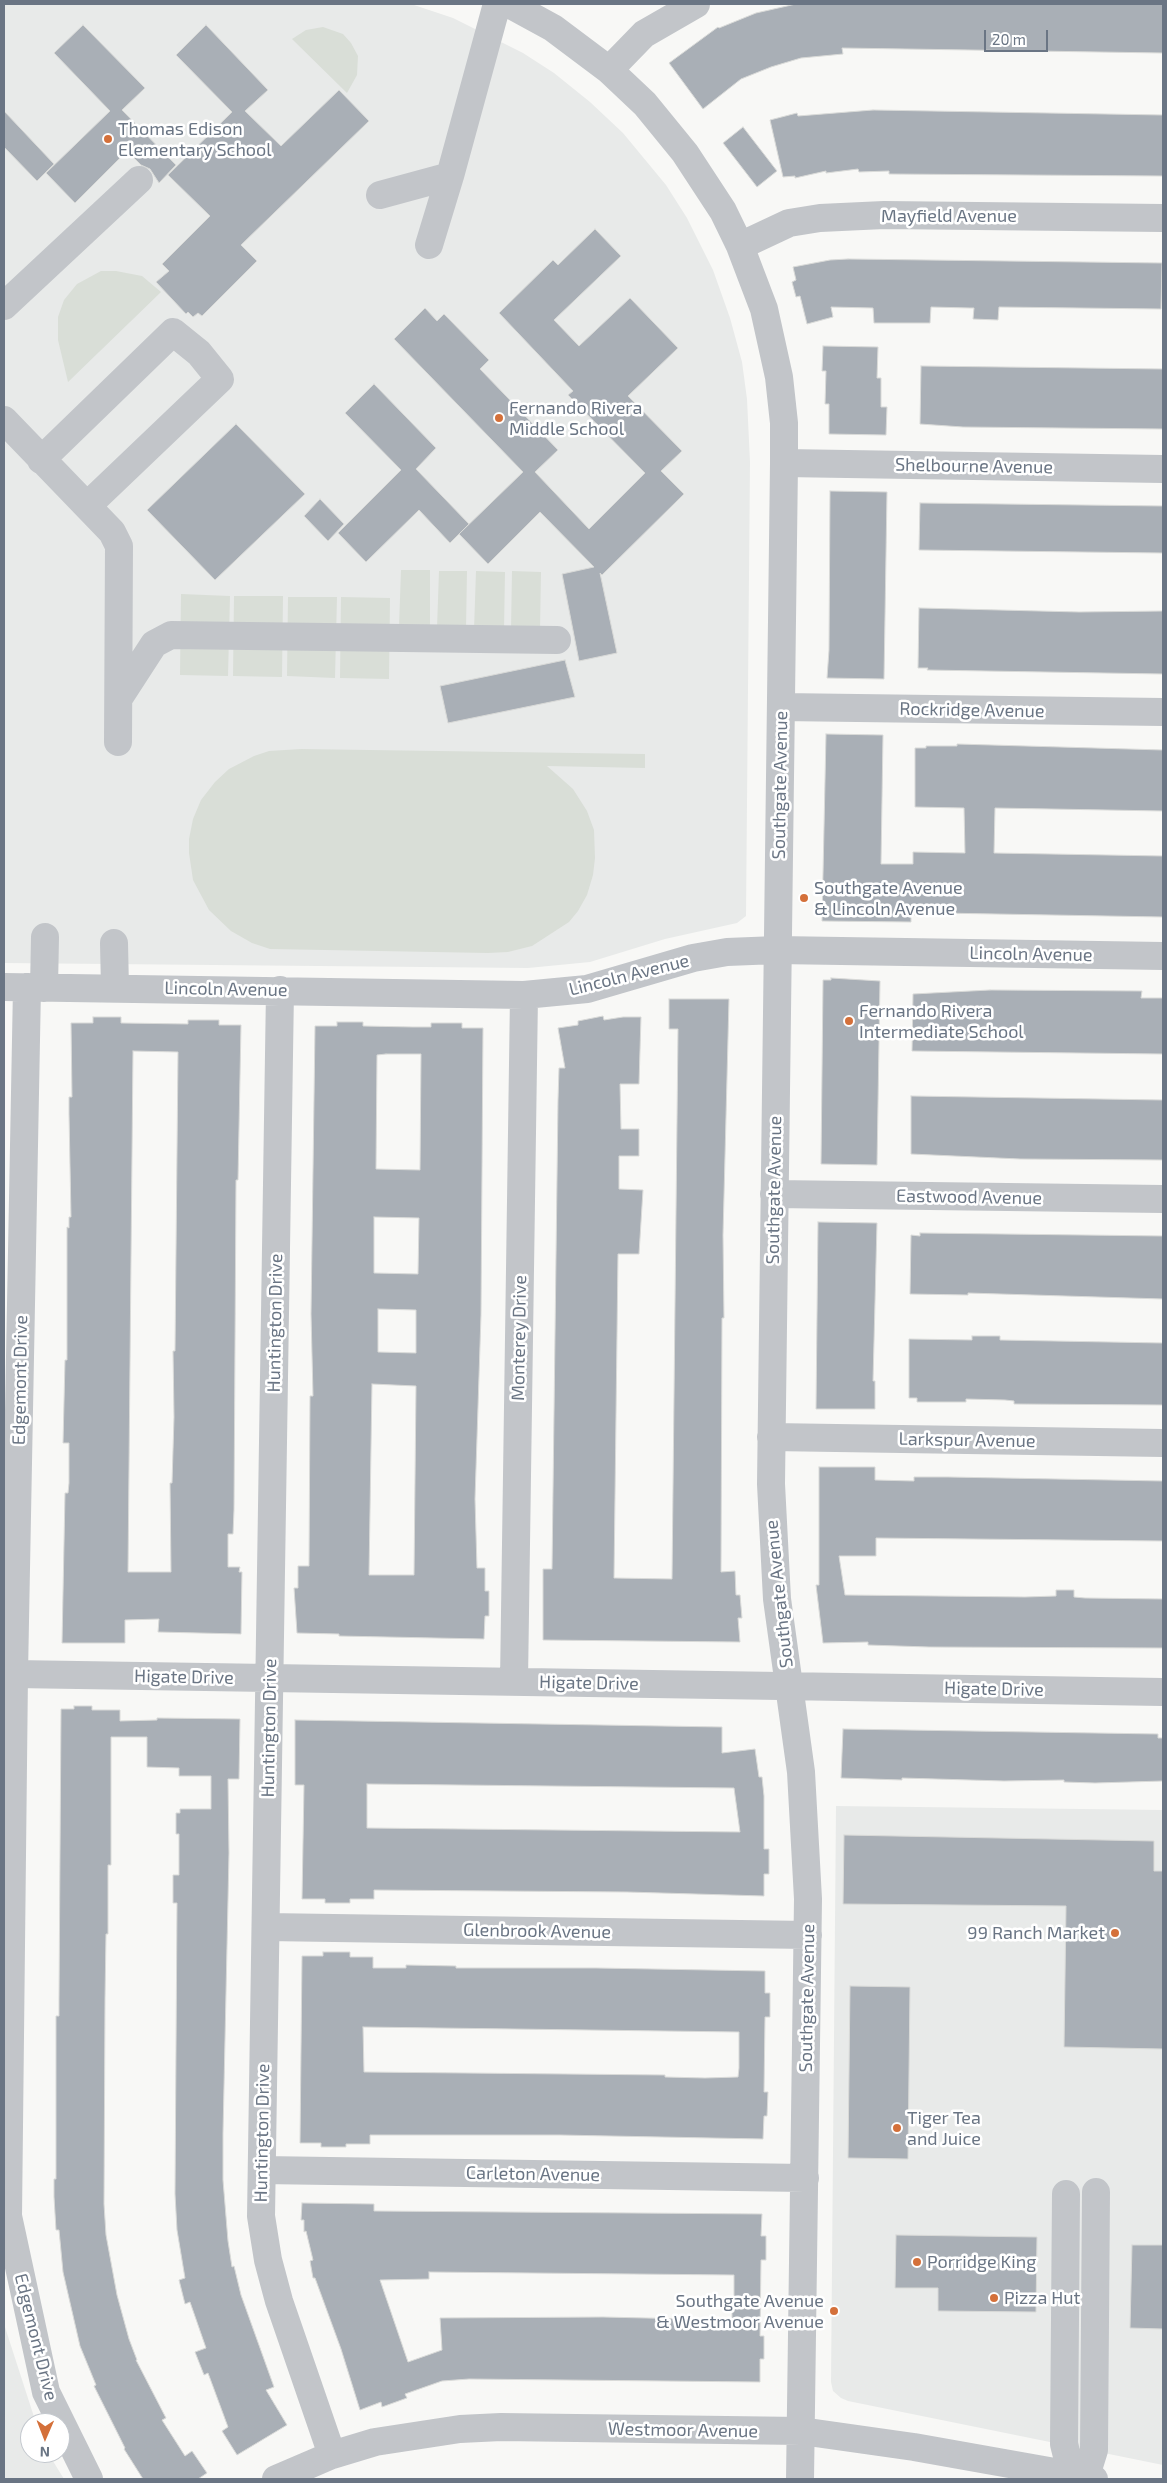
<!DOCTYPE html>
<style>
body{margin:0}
#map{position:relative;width:1167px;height:2483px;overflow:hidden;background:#f8f8f6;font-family:"Exo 2",sans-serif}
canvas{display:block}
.frame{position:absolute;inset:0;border:5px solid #6a7584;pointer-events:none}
.north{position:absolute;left:20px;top:2413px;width:50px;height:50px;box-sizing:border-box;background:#fff;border:1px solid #c3c8ce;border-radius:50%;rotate:181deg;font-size:14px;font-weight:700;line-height:20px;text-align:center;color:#6a7584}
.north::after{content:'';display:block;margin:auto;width:18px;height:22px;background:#d4703a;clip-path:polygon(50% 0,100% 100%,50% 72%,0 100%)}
.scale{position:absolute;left:984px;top:30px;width:64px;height:22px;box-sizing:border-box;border:2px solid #6a7584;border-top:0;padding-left:6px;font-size:15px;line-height:18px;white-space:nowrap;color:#6a7584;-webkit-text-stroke:4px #fff;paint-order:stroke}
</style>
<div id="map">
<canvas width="1167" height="2483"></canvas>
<div class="frame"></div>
<div class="north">N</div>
<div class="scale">20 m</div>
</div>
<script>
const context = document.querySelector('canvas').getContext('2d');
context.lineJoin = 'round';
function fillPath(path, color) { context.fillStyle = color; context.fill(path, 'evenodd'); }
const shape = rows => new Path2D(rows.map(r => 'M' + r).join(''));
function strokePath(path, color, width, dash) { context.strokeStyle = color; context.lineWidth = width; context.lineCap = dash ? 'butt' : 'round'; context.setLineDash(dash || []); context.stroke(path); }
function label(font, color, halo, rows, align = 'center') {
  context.font = font + ' "Exo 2",sans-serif'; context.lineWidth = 5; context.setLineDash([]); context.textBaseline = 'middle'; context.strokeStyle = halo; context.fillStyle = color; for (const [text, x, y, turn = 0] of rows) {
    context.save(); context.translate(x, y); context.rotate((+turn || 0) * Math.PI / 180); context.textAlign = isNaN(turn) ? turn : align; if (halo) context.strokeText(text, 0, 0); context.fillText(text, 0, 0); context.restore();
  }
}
const built = shape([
 [4,4,411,4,453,18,523,53,554,73,590,102,623,133,666,185,687,218,713,270,730,318,742,362,747,399,750,462,746,916,737,923,665,939,590,962,528,968,4,963],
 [836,1806,1163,1810,1163,2465,848,2401,841,2398,833,2391,831,2382],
 [4,2324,36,2423,30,2423,30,2453,48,2453,64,2479,4,2479]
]);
const green = shape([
 [323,27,343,34,351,43,358,56,357,75,347,93,292,39,306,30],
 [101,271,116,271,142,276,161,292,68,382,58,340,58,317,64,300,77,284],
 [401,570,430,570,430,628,399,627],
 [439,571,467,571,466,629,437,628],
 [476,571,505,572,504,630,474,630],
 [512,571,541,572,540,630,511,630],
 [181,594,230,596,228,676,180,675],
 [234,596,283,596,282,677,233,676],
 [288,597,337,597,335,678,287,676],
 [341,597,390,598,389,679,340,678],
 [301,749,645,754,645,768,547,766,573,789,587,811,594,830,595,858,593,875,587,895,578,911,569,922,532,946,508,952,488,953,270,949,252,943,231,931,209,910,193,880,189,853,189,839,193,819,201,800,215,782,229,769,254,756,269,751]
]);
const building = shape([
 [796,4,1163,4,1163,53,842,48,843,54,801,58,771,67,741,79,703,109,669,63,718,27,719,28,756,13,796,4],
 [83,25,145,88,122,110,176,165,159,183,150,169,141,165,127,151,75,203,46,173,110,111,54,53,83,25],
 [206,25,268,90,245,111,281,146,339,90,369,121,241,245,257,261,202,316,198,313,193,317,188,312,186,314,156,282,169,271,162,264,210,216,168,175,232,112,176,55,206,25],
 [873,110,1163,115,1163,176,889,174,889,171,859,172,858,169,826,173,826,171,795,178,795,176,783,177,770,120,797,113,798,116,873,110],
 [4,111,54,164,37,181,4,147,4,111],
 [743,127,777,171,757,187,723,143,743,127],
 [595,229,621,256,554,320,579,346,630,298,678,348,628,396,682,451,661,471,684,494,602,575,600,573,617,653,579,661,562,574,594,567,540,512,488,564,459,534,523,472,394,339,425,308,437,321,444,314,489,360,480,369,558,450,535,472,589,529,645,473,568,395,573,391,499,313,553,260,558,265,595,229],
 [848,259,1162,263,1161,309,999,307,998,320,973,319,974,308,970,308,931,307,930,323,874,323,873,308,831,307,833,317,807,324,800,296,796,297,792,282,796,280,793,267,830,260,848,259],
 [823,346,878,347,877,378,881,378,881,407,887,407,886,435,829,434,829,404,825,404,826,371,822,371,823,346],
 [921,366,1163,369,1163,429,963,427,920,424,921,366],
 [374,384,436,448,416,469,469,524,450,543,419,510,366,562,338,533,401,470,345,413,374,384],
 [236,424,305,494,215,580,147,510,236,424],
 [830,491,887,492,884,679,827,678,829,650,830,491],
 [320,499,344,524,328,541,304,516,320,499],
 [920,503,1163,506,1163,553,919,550,920,503],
 [919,608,1079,612,1163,611,1163,674,927,670,928,668,918,668,919,608],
 [565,660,575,697,448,723,440,686,565,660],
 [826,734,883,735,881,864,913,864,913,852,965,853,964,808,915,807,915,748,926,748,926,746,957,746,957,744,1163,750,1163,811,995,808,994,853,1163,856,1163,917,940,913,911,915,911,922,822,921,826,734],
 [831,978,880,981,877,1165,821,1164,823,980,831,980,831,978],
 [990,990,1142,991,1141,998,1163,998,1163,1054,912,1051,913,994,990,990],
 [669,999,729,999,723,1235,724,1318,722,1318,721,1572,735,1571,736,1595,740,1595,742,1618,738,1618,740,1642,543,1640,543,1569,552,1569,558,1100,559,1068,565,1068,558,1028,578,1025,578,1021,603,1016,604,1020,623,1017,641,1017,639,1084,620,1084,621,1129,639,1129,639,1156,619,1156,619,1189,643,1190,639,1254,618,1254,614,1578,672,1579,678,1029,669,1029,669,999],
 [93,1017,121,1017,121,1023,188,1024,188,1020,219,1020,219,1025,241,1025,238,1180,236,1180,234,1510,233,1534,228,1534,228,1567,240,1567,239,1572,242,1572,241,1634,158,1632,159,1619,125,1620,125,1643,62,1643,65,1493,68,1493,69,1483,69,1443,63,1443,65,1360,67,1360,67,1227,69,1228,69,1217,71,1217,69,1114,69,1097,72,1097,71,1023,93,1023,93,1017],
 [133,1051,178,1052,175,1351,173,1351,174,1417,172,1483,170,1483,171,1572,128,1572,133,1051],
 [337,1022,363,1022,363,1026,413,1027,431,1027,431,1023,462,1023,462,1028,483,1028,481,1315,475,1499,477,1568,485,1568,485,1591,489,1591,489,1616,485,1616,484,1639,339,1636,339,1634,297,1633,294,1588,298,1588,298,1566,309,1566,310,1396,313,1396,311,1314,315,1026,337,1026,337,1022],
 [386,1054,421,1054,420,1170,376,1169,377,1055,386,1054],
 [374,1217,419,1218,418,1274,374,1273,374,1217],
 [378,1309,416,1310,416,1353,378,1352,378,1309],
 [372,1384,416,1386,414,1575,369,1575,372,1384],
 [911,1096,1163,1100,1163,1160,1020,1159,911,1154,911,1096],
 [818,1222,877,1223,873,1381,875,1381,875,1409,816,1409,818,1222],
 [920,1233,1163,1236,1163,1299,968,1293,968,1295,910,1294,911,1235,920,1236,920,1233],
 [972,1336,1000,1336,1000,1340,1163,1343,1163,1405,1014,1404,1014,1401,1005,1400,966,1399,966,1402,917,1402,917,1398,909,1398,909,1339,972,1340,972,1336],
 [819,1467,875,1467,875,1480,914,1481,914,1477,948,1477,1163,1481,1163,1541,876,1538,876,1556,839,1556,845,1595,1025,1597,1056,1596,1056,1590,1074,1590,1074,1597,1085,1598,1163,1599,1163,1648,929,1647,868,1645,868,1642,823,1643,816,1585,819,1585,819,1467],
 [74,1706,92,1706,92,1710,120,1710,120,1721,157,1720,157,1718,240,1719,239,1779,228,1779,229,1853,223,2133,223,2180,228,2241,232,2267,234,2266,241,2295,274,2387,266,2390,287,2425,237,2455,222,2431,228,2427,208,2373,204,2375,195,2352,206,2348,190,2302,185,2304,179,2280,185,2278,177,2230,175,2194,177,1903,173,1903,173,1875,179,1875,179,1834,176,1834,176,1813,180,1813,180,1809,211,1809,211,1776,179,1776,179,1768,147,1767,147,1737,111,1737,111,1865,108,1865,108,1934,106,1934,105,1999,104,2204,106,2235,117,2295,129,2339,137,2360,136,2360,166,2418,162,2420,185,2456,192,2451,207,2473,198,2479,143,2479,124,2449,125,2448,94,2386,96,2385,80,2346,63,2272,59,2230,56,2230,54,2197,54,2179,56,2179,56,2016,59,2016,59,1999,61,1709,74,1709,74,1706],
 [295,1720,722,1727,722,1753,755,1749,759,1777,762,1777,764,1796,764,1849,769,1849,769,1874,764,1874,764,1896,627,1892,374,1890,374,1899,350,1899,350,1903,325,1903,325,1899,302,1899,304,1785,295,1785,295,1720],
 [367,1784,734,1788,740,1832,367,1828,367,1784],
 [843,1729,1158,1734,1158,1738,1163,1738,1163,1781,1095,1783,1064,1782,1064,1780,1004,1781,902,1778,902,1780,841,1778,843,1729],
 [844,1835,1154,1841,1154,1871,1163,1871,1163,2049,1064,2047,1066,1906,843,1904,844,1835],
 [323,1952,350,1952,350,1957,373,1957,373,1968,406,1968,406,1965,456,1966,456,1968,596,1968,765,1971,765,1993,770,1993,770,2017,765,2017,764,2092,768,2092,767,2116,764,2116,763,2139,560,2135,370,2135,370,2144,346,2144,346,2147,321,2147,321,2143,300,2143,302,1956,323,1956,323,1952],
 [363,2027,739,2032,739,2068,738,2077,705,2078,665,2077,665,2075,364,2072,363,2027],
 [850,1986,910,1987,908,2159,848,2158,850,1986],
 [302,2203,374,2204,374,2211,762,2214,761,2236,766,2236,766,2260,761,2260,760,2336,764,2336,764,2359,760,2359,760,2382,469,2379,442,2381,405,2394,407,2398,382,2407,381,2402,360,2410,341,2349,315,2278,313,2278,310,2261,313,2260,306,2231,304,2232,304,2220,301,2220,302,2203],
 [429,2272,734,2275,734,2312,732,2312,732,2320,603,2317,440,2318,442,2350,408,2362,380,2280,429,2279,429,2272],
 [896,2235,1037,2237,1036,2312,938,2311,938,2288,895,2288,896,2235],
 [1132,2245,1163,2245,1163,2329,1130,2328,1132,2245]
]);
const minor = shape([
 [509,4,553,28,609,70,645,104,685,153,723,211,740,246,764,309,779,377,784,423,784,463,771,1484,777,1599,801,1772,808,1899,800,2479],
 [609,70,644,34,696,4],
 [380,195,450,176,497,4],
 [429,245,450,176],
 [740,246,789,223,820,218,884,215,1163,218],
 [4,306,139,180],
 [4,420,112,532,119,546,118,742],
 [41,460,173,332,199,353,220,379,87,506],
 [784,463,1163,469],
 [119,698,154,644,171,635,557,640],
 [781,707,1163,712],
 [114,943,115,988],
 [4,987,524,995,587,989,693,958,727,952,777,950,1163,956],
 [27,987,14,1674,8,2216,46,2392,89,2479],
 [44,988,45,937],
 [280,990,261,2216,268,2260,279,2301,332,2455],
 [774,1194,1163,1199],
 [771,1437,1163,1443],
 [14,1674,1163,1692],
 [514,1681,524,995],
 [266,1927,808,1935],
 [262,2170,805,2178],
 [1066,2194,1064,2444,1067,2456,1085,2478],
 [276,2479,332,2455,375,2442,460,2429,501,2427,801,2431,914,2447,1094,2479],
 [1085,2479,1094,2450,1096,2192]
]);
const markers = [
 [108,139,5,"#d4703a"],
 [499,418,5,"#d4703a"],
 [804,898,5,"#d4703a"],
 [849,1021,5,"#d4703a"],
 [1115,1933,5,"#d4703a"],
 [897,2128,5,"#d4703a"],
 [917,2262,5,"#d4703a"],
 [994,2298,5,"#d4703a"],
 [834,2311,5,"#d4703a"]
];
const poiNames = [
 ["Thomas Edison",118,129],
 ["Elementary School",118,150],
 ["Fernando Rivera",509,408],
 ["Middle School",509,429],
 ["Southgate Avenue",814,888],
 ["& Lincoln Avenue",814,909],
 ["Fernando Rivera",859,1011],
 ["Intermediate School",859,1032],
 ["99 Ranch Market",1105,1933,"right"],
 ["Tiger Tea",907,2118],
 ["and Juice",907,2139],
 ["Porridge King",927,2262],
 ["Pizza Hut",1004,2298],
 ["Southgate Avenue",824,2301,"right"],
 ["& Westmoor Avenue",824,2322,"right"]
];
const streetNames = [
 ["Mayfield Avenue",949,216],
 ["Shelbourne Avenue",974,466,1],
 ["Rockridge Avenue",972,710,1],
 ["Southgate Avenue",780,785,-89],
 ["Lincoln Avenue",1031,954,1],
 ["Lincoln Avenue",629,975,-14],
 ["Lincoln Avenue",226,989,1],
 ["Southgate Avenue",774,1190,-89],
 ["Eastwood Avenue",969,1197,1],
 ["Huntington Drive",275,1323,-89],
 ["Monterey Drive",519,1338,-89],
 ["Edgemont Drive",20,1380,-89],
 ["Larkspur Avenue",967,1440,1],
 ["Southgate Avenue",779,1594,-96],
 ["Higate Drive",184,1677,1],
 ["Higate Drive",589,1683,1],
 ["Higate Drive",994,1689,1],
 ["Huntington Drive",269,1728,-89],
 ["Glenbrook Avenue",537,1931,1],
 ["Southgate Avenue",807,1998,-89],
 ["Huntington Drive",262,2133,-89],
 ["Carleton Avenue",533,2174,1],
 ["Edgemont Drive",36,2337,76],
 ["Westmoor Avenue",683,2430,1]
];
fillPath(built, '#e8eae9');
fillPath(green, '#d9ded7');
fillPath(building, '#a9afb6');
strokePath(building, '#d9dad8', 1);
strokePath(minor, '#c2c5c9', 28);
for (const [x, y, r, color] of markers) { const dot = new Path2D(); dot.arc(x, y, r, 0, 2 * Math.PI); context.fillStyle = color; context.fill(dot); strokePath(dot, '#fff', 2); }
label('18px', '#6a7584', '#fff', poiNames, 'left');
label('18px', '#6a7584', '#fff', streetNames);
</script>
